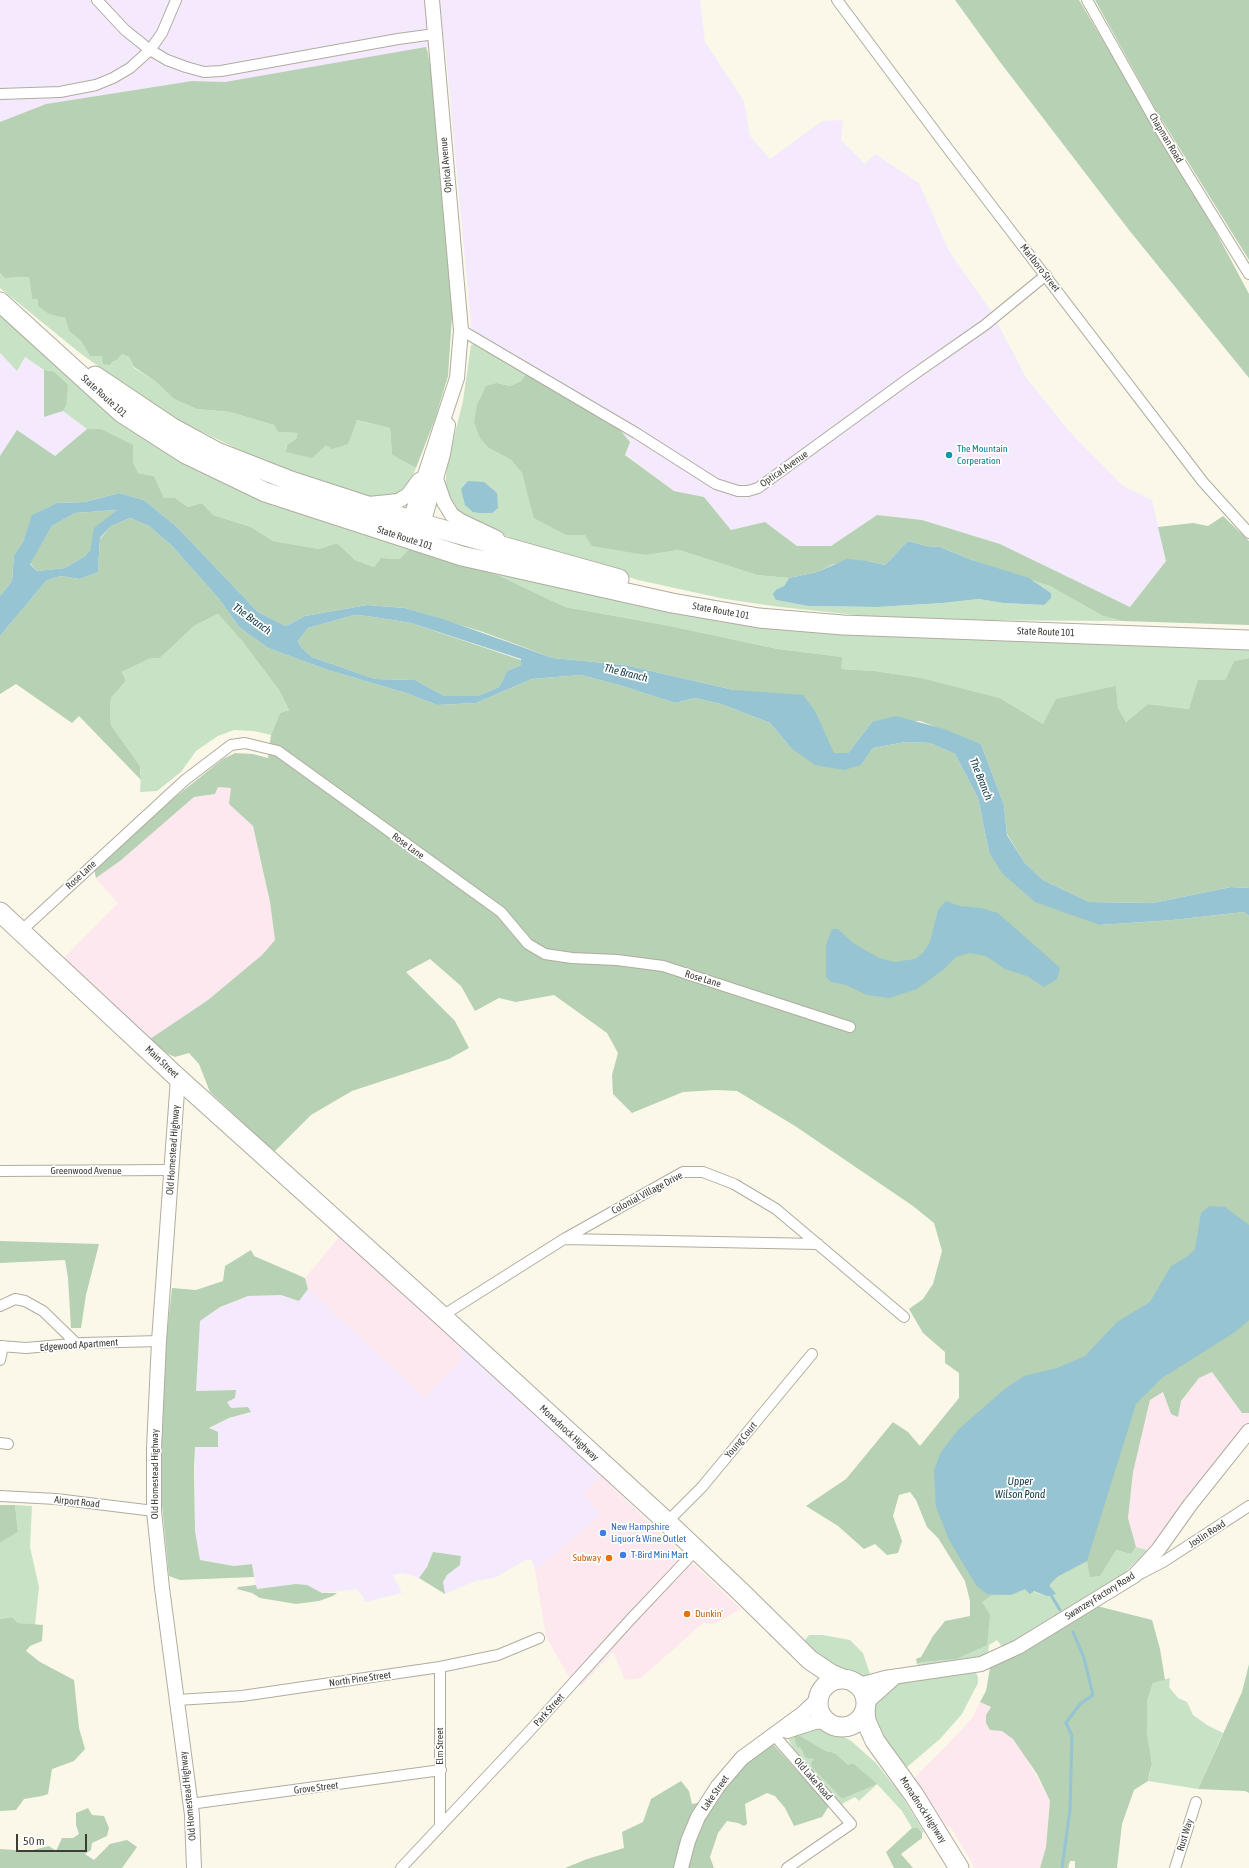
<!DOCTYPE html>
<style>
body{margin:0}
#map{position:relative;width:1249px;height:1868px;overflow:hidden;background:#fcf8e9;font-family:"Asap Condensed",sans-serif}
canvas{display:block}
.scale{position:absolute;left:16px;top:1834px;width:71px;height:18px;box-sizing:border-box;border:2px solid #3d3c36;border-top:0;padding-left:5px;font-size:12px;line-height:14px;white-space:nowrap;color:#3d3c36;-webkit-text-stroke:3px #fff;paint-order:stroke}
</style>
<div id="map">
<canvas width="1249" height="1868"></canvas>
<div class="scale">50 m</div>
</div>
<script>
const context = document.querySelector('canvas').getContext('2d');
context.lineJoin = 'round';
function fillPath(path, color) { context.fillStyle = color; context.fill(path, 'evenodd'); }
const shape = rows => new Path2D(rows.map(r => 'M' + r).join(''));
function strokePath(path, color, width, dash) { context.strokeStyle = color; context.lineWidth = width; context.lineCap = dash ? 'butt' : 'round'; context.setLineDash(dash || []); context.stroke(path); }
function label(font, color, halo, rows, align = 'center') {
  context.font = font + ' "Asap Condensed",sans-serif'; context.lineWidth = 3.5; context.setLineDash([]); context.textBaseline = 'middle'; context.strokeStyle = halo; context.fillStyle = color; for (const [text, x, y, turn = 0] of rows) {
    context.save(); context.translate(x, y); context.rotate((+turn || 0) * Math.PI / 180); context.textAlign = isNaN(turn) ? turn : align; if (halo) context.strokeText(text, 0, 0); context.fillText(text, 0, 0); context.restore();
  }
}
const commercial = shape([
 [218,787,232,788,229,804,253,826,270,903,275,940,262,955,208,1000,150,1039,63,959,118,903,96,878,120,861,194,797,215,794],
 [341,1235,459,1345,462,1359,425,1398,308,1289,305,1278],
 [1212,1372,1241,1412,1249,1413,1249,1423,1174,1519,1147,1550,1136,1547,1128,1518,1133,1472,1150,1400,1163,1392,1171,1414,1178,1417,1181,1401,1199,1378],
 [601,1475,641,1515,741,1609,714,1624,703,1623,641,1678,625,1680,613,1652,581,1686,572,1682,546,1637,535,1570,600,1515,583,1493],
 [980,1702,991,1707,996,1731,1002,1730,1013,1739,1024,1754,1050,1801,1046,1847,1040,1868,975,1868,950,1826,947,1827,915,1779,915,1777,946,1746,973,1717]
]);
const industrial = shape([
 [0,0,700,0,705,42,744,101,750,136,770,159,822,121,843,120,841,140,865,164,875,154,919,183,949,251,992,312,1025,376,1068,430,1123,486,1152,500,1166,561,1130,607,1000,544,922,520,877,515,831,546,797,546,765,522,731,530,704,497,674,491,625,454,620,430,476,344,471,345,471,324,445,45,225,82,192,81,46,104,0,122],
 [0,353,17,371,25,357,44,370,44,417,63,411,87,429,55,456,0,456],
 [308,1289,425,1398,462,1359,459,1345,601,1475,583,1493,600,1515,535,1570,532,1560,526,1560,494,1578,475,1581,445,1594,443,1582,447,1575,460,1565,461,1556,434,1552,427,1567,419,1578,403,1573,393,1575,402,1593,365,1602,364,1598,357,1589,322,1593,307,1586,296,1584,256,1589,252,1564,234,1566,200,1560,195,1531,195,1447,202,1447,209,1429,229,1418,250,1413,248,1407,231,1409,227,1401,235,1398,236,1390,196,1391,200,1321,220,1307,248,1296,281,1295,299,1301]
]);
const green = shape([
 [426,47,429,55,50,314,65,318,69,331,81,341,90,356,102,356,112,362,117,360,122,354,129,357,134,368,155,381,174,399,197,409,230,412,274,425,278,432,299,433,296,439,287,445,286,452,327,444,357,420,390,428,392,455,416,468,409,483,404,490,395,496,373,498,313,479,254,457,180,421,133,391,80,353,0,288,0,273,5,278,29,277,32,299,38,298],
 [0,314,131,424,410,548,399,559,381,558,374,567,355,560,337,543,319,549,273,541,251,527,213,515,202,503,188,507,175,498,164,498,154,476,138,473,133,462,101,429,87,429,63,411,66,406,54,371,44,370,25,357,17,371,0,353],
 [476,344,526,374,521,381,510,386,497,383,489,448,511,460,522,473,526,487,566,535,585,535,646,555,679,550,757,575,789,578,784,586,777,589,776,600,808,606,877,607,943,603,979,599,1003,603,1044,605,1051,593,1029,578,1050,586,1103,616,1122,621,953,620,875,617,780,607,725,599,638,580,515,540,465,518,452,505,445,489,447,465,463,401,471,345],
 [480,569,713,619,866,636,1249,644,1249,658,1234,661,1225,680,1189,709,1148,704,1126,722,1118,708,1116,687,1043,724,1000,698,922,678,875,671,841,669,841,657,778,649,665,625,565,607,500,576],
 [218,614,242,641,279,690,289,710,280,713,271,735,254,731,234,730,218,736,196,751,181,772,157,791,140,792,141,774,140,766,111,725,110,714,111,698,126,681,122,672,151,658,160,658,194,626],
 [15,1505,32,1506,30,1547,39,1587,35,1625,18,1623,12,1617,0,1619,0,1543,18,1532],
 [1136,1547,1147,1550,1121,1577,1003,1648,997,1640,989,1645,988,1654,976,1659,912,1667,924,1662,956,1659,982,1602,993,1595,1011,1595,1025,1589,1047,1596,1051,1595,1048,1585,1057,1577,1087,1561,1116,1550,1131,1554],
 [809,1635,823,1635,850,1640,863,1653,870,1674,868,1678,855,1677,833,1670,804,1641],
 [971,1672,976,1673,978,1677,978,1683,962,1714,940,1739,907,1767,899,1760,873,1730,870,1705,885,1690,897,1684],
 [1170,1678,1169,1687,1178,1698,1187,1702,1193,1715,1207,1725,1223,1733,1198,1789,1148,1781,1152,1764,1147,1733,1147,1701,1153,1683],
 [822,1728,850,1740,876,1763,901,1795,924,1832,922,1833,918,1828,912,1828,902,1811,877,1784,859,1801,855,1797,840,1805,793,1748,787,1737,798,1730],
 [797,1734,826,1751,835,1753,848,1765,853,1763,876,1784,842,1799,833,1789,814,1759,802,1752]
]);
const forest = shape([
 [955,0,1079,0,1215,230,1249,294,1249,378,1129,230,1000,62],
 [1095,0,1249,0,1249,260,1157,112],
 [426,47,432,72,432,83,435,93,438,159,453,302,448,376,435,419,416,468,392,455,390,428,357,420,348,444,332,449,326,445,312,458,286,452,287,445,296,439,298,433,278,432,274,425,230,412,197,409,174,399,155,381,134,367,129,357,122,354,117,360,112,362,110,365,103,364,102,356,90,356,81,341,69,331,65,318,49,314,38,306,38,299,32,299,29,277,5,278,0,273,0,122,46,104,192,81,225,82],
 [44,370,53,371,68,385,66,406,63,411,44,417],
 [526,374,620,430,630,442,625,455,674,491,704,497,731,530,765,522,797,546,831,546,877,515,922,520,1000,544,1130,607,1166,561,1158,527,1193,523,1208,526,1223,516,1249,541,1249,625,1122,621,1103,616,1050,586,972,560,940,547,926,546,908,541,885,565,867,561,834,564,817,572,789,578,757,575,679,550,646,555,592,546,585,535,566,535,534,518,522,473,511,460,489,448,480,438,474,422,477,405,486,386,497,383,510,386,521,381],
 [87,429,101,429,133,445,133,462,138,473,154,476,164,498,175,498,188,507,202,503,213,515,251,527,273,541,319,549,337,543,355,560,374,567,381,558,399,559,410,548,410,545,500,576,565,607,665,625,778,649,842,657,841,669,875,671,922,678,1000,698,1043,724,1056,699,1116,686,1118,708,1126,722,1148,704,1189,709,1198,680,1225,680,1234,661,1249,658,1249,888,1231,887,1153,903,1089,902,1043,880,1025,863,1007,834,1004,805,981,744,920,721,872,722,848,753,833,753,828,744,734,690,625,665,553,658,483,632,405,608,367,605,305,616,286,626,258,612,176,526,144,500,119,493,85,502,57,503,33,515,23,542,14,555,12,581,0,596,0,456,17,430,55,456],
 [118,510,112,514,92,543,90,552,85,556,65,568,37,571,30,563,52,526,75,513],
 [130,518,149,526,172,546,219,599,239,627,268,648,328,670,406,693,437,705,476,703,532,679,581,675,619,685,675,703,695,698,721,704,770,723,791,748,861,765,873,748,905,742,930,743,955,754,978,798,989,852,1100,925,1173,920,1244,912,1249,916,1249,1413,1242,1413,1212,1372,1199,1378,1181,1401,1178,1417,1171,1414,1163,1392,1150,1400,1133,1472,1128,1518,1136,1547,1131,1554,1116,1550,1100,1576,1090,1577,1087,1561,1057,1577,1049,1585,1056,1594,1047,1596,1034,1591,1030,1594,1025,1589,1011,1595,993,1595,982,1602,990,1615,987,1645,956,1659,924,1662,917,1664,916,1659,921,1657,933,1636,945,1621,970,1616,970,1601,965,1581,938,1538,927,1527,916,1500,910,1492,899,1495,893,1516,902,1541,898,1553,887,1555,875,1544,864,1549,838,1526,806,1506,846,1479,893,1422,908,1432,920,1446,959,1398,959,1373,945,1363,945,1352,923,1333,909,1309,923,1299,933,1284,942,1251,934,1223,913,1206,795,1126,737,1091,716,1090,683,1092,632,1113,613,1094,612,1075,618,1053,607,1033,554,995,516,1002,499,998,475,1011,461,986,430,959,406,972,455,1021,469,1048,449,1059,352,1091,311,1115,274,1152,210,1092,199,1064,189,1053,175,1057,168,1054,150,1039,208,1000,262,955,275,940,270,902,253,826,229,804,231,788,218,787,215,794,194,797,120,861,96,878,94,869,169,802,223,759,235,753,253,754,268,758,271,735,280,713,289,710,279,690,242,641,218,614,194,626,160,658,151,658,122,672,126,681,111,698,110,714,111,725,140,766,141,780,79,716,72,723,16,684,0,694,0,636,46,581,60,576,80,579,98,572,100,539,111,526],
 [354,615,367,616,411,623,521,660,521,665,507,671,499,687,478,696,444,696,415,680,375,679,312,657,301,647,298,641,308,628],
 [0,1241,99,1244,86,1295,81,1328,71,1328,68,1278,65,1260,0,1263],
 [251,1250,254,1256,305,1278,308,1289,299,1301,281,1295,248,1296,220,1307,200,1321,196,1391,236,1390,235,1398,227,1402,231,1408,248,1407,251,1412,229,1418,209,1428,218,1432,218,1447,195,1447,194,1469,195,1531,200,1560,234,1566,252,1564,254,1577,180,1580,169,1576,160,1485,161,1431,165,1351,172,1288,196,1290,223,1281,225,1266],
 [0,1505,15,1505,18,1532,0,1543],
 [433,1552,461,1556,460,1565,447,1575,443,1582,445,1594,419,1578,427,1567],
 [296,1584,307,1585,322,1593,337,1593,333,1596,319,1601,296,1604,260,1598,252,1593,237,1589,238,1587,256,1585,257,1589],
 [1097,1606,1152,1620,1160,1649,1165,1680,1153,1683,1147,1701,1147,1733,1152,1764,1149,1775,1148,1781,1134,1790,1122,1824,1117,1868,1075,1868,1075,1861,1070,1861,1068,1868,1040,1868,1046,1847,1050,1801,1037,1774,1013,1739,1002,1731,990,1730,986,1723,986,1715,991,1707,980,1702,986,1691,990,1668,996,1663],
 [12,1617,18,1623,43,1625,42,1641,30,1646,26,1651,40,1662,74,1680,79,1728,85,1749,74,1761,52,1769,48,1794,42,1796,24,1799,16,1810,0,1811,0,1619],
 [1249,1664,1249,1793,1245,1791,1198,1789,1242,1692],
 [797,1734,826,1751,835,1753,848,1765,853,1763,877,1784,842,1799,812,1767,811,1763,814,1759,806,1758,800,1747,797,1747,794,1736],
 [772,1743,829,1806,822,1817,794,1826,785,1808,775,1796,767,1793,745,1804,747,1824,744,1826,738,1823,727,1821,718,1833,710,1857,714,1868,685,1868,701,1825,722,1789,753,1756],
 [681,1781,689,1791,692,1804,701,1802,674,1868,565,1868,587,1859,624,1848,622,1832,643,1822,651,1799],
 [88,1808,92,1815,104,1816,109,1828,107,1836,92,1843,91,1850,85,1854,94,1860,110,1844,127,1840,137,1847,122,1868,0,1868,0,1849,29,1851,49,1846,56,1851,62,1838,73,1838,79,1834,76,1825,76,1813],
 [912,1828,918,1828,922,1833,922,1838,901,1854,913,1868,894,1868,886,1852]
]);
const water = shape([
 [468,481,484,482,497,493,498,508,492,513,479,513,473,512,465,505,461,489],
 [119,493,144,500,176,526,258,612,286,626,305,616,367,605,405,608,446,620,553,658,625,665,734,690,803,695,815,711,834,753,848,753,872,722,896,716,944,729,981,744,1004,805,1007,835,1025,863,1043,880,1089,902,1153,903,1231,887,1249,888,1249,916,1244,912,1173,920,1100,925,1035,902,1002,873,989,852,978,798,955,754,930,743,905,742,873,748,861,765,844,770,815,765,791,748,770,723,721,704,695,698,675,703,619,685,581,675,532,679,476,703,437,705,406,693,328,670,268,648,239,627,219,599,172,546,149,526,130,518,111,526,100,538,98,572,80,579,60,576,46,581,0,636,0,596,12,581,14,555,23,542,32,515,57,503,85,502],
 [117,510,94,528,90,551,85,556,65,568,37,571,30,564,52,526,75,513],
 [354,615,367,616,411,623,521,659,521,665,507,671,499,687,478,696,444,696,415,680,375,679,312,657,301,647,298,641,308,628],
 [908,541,926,546,940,547,972,560,1029,578,1051,593,1051,598,1044,605,1003,603,979,599,943,603,877,607,808,606,776,600,773,594,777,589,784,586,789,578,817,572,847,559,867,561,885,565],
 [946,901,960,906,981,908,998,913,1060,968,1057,979,1044,987,1027,976,1005,969,986,956,969,953,956,957,943,970,917,989,889,998,867,995,846,985,831,982,826,977,826,945,832,929,838,929,853,943,879,958,895,962,915,959,923,953,930,942,938,910],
 [1209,1206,1225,1207,1249,1225,1249,1320,1235,1332,1162,1378,1136,1404,1087,1561,1057,1577,1051,1583,1049,1586,1056,1594,1047,1596,1034,1591,1030,1594,1025,1589,1011,1595,987,1594,976,1585,949,1540,936,1507,934,1470,941,1452,959,1429,1006,1388,1024,1376,1057,1368,1085,1356,1117,1322,1150,1302,1171,1266,1188,1256,1195,1249,1201,1213]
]);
const stream = shape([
 [1051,1595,1060,1610],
 [1062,1868,1070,1810,1072,1736,1066,1723,1080,1704,1093,1695,1084,1658,1073,1632]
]);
const street = shape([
 [97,0,125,30,150,50,167,60,186,67,204,72,221,71,398,39,435,34],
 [837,0,949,150,1203,482,1249,533],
 [1087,0,1162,133,1249,274],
 [0,94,60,92,96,85,113,78,130,68,150,50,162,33,176,0],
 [461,330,636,433,716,484,738,491,748,491,758,488,909,378,985,325,1046,275],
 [21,931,185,780,231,745,245,743,278,751,501,912,528,944,545,954,572,958,617,960,663,966,850,1027],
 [0,1171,171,1170],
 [564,1239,818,1244],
 [0,1306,15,1299,25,1301,43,1311,77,1344],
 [442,1316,564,1239,683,1172,703,1172,734,1184,776,1209,904,1317],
 [0,1346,26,1348,83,1343,159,1341],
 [0,1360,3,1346],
 [0,1443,8,1444],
 [0,1496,56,1499,154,1511],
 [667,1522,702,1487,812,1354],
 [1138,1575,1163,1562,1249,1506],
 [440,1667,440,1825],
 [177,1700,242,1696,440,1667,498,1655,539,1638],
 [774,1735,851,1824,787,1868],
 [190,1804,441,1770],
 [401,1868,525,1736,629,1621,696,1550],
 [1175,1868,1196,1802]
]);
const secondary = shape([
 [436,479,444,502,452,515,461,521,497,538],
 [369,504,398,501,408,495,419,480],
 [410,529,410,520,457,378,461,330,432,0],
 [418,531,423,524,443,454,448,425],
 [178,1078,159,1341,154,1448,154,1511,162,1588,192,1815,194,1868],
 [856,1683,863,1684,885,1678,981,1664,1018,1647,1134,1576,1158,1550,1190,1505,1249,1431],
 [866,1703,895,1677],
 [787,1731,815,1722,828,1721],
 [681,1868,688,1841,698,1817,718,1786,742,1758,802,1714,819,1698]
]);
const highway = shape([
 [0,302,122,413,186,454,265,492,462,556,672,603,759,618,843,625,1249,640],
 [95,376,171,427,217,452,291,481,423,524,619,579],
 [0,912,178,1078,442,1316,667,1522,742,1593,810,1660,831,1674,843,1679],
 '818 1703a24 24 0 1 1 48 0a24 24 0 1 1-48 0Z',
 [865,1710,866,1721,875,1741,914,1795,959,1868]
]);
const markers = [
 [949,455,4,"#0f9aa8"],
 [603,1533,4,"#3f7fe0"],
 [623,1555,4,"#3f7fe0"],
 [609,1558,4,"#e8710a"],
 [687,1614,4,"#e8710a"]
];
const streetNames = [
 ["Chapman Road",1166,138,59],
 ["Optical Avenue",446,165,-95],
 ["Marlboro Street",1040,268,52],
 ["State Route 101",104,396,42],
 ["Optical Avenue",784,469,-35],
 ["State Route 101",405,538,18],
 ["State Route 101",721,611,10],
 ["State Route 101",1046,632,2],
 ["Rose Lane",408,846,36],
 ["Rose Lane",81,875,-43],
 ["Rose Lane",703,979,17],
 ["Main Street",162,1062,43],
 ["Old Homestead Highway",173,1150,-86],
 ["Greenwood Avenue",86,1171],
 ["Colonial Village Drive",647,1193,-28],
 ["Edgewood Apartment",79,1345,-4],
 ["Monadnock Highway",569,1433,43],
 ["Young Court",741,1440,-50],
 ["Old Homestead Highway",155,1474,-90],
 ["Airport Road",77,1502,6],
 ["Joslin Road",1207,1534,-33],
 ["Swanzey Factory Road",1100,1596,-32],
 ["North Pine Street",360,1679,-8],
 ["Park Street",549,1710,-48],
 ["Elm Street",440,1746,-90],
 ["Old Lake Road",813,1779,49],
 ["Grove Street",316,1788,-7],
 ["Lake Street",715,1793,-55],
 ["Old Homestead Highway",188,1796,-96],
 ["Monadnock Highway",923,1810,57],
 ["Rust Way",1185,1835,-73]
];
const cultureNames = [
 ["The Mountain",957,449],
 ["Corperation",957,461]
];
const shopNames = [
 ["New Hampshire",611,1527],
 ["Liquor & Wine Outlet",611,1539],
 ["T-Bird Mini Mart",631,1555]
];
const foodNames = [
 ["Subway",601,1558],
 ["Dunkin'",695,1614,"left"]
];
const waterNames = [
 ["The Branch",252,619,36],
 ["The Branch",626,673,14],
 ["The Branch",981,779,68],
 ["Upper",1020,1482],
 ["Wilson Pond",1020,1495]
];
fillPath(commercial, '#fce8ee');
fillPath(industrial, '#f4e9fd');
fillPath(green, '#c8e2c5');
fillPath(forest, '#b6d1b3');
fillPath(water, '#97c4d2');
strokePath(stream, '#97c4d2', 3);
strokePath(street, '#b0ac9f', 12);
strokePath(secondary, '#b0ac9f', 16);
strokePath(highway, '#b0ac9f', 21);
strokePath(street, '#fff', 10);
strokePath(secondary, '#fff', 14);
strokePath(highway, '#fff', 19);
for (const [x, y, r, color] of markers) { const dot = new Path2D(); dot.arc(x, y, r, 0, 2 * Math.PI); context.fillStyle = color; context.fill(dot); strokePath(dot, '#fff', 1.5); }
label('10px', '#3d3c36', '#fff', streetNames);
label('10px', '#0d838f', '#fff', cultureNames, 'left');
label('10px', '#366cbe', '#fff', shopNames, 'left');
label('10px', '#c56008', '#fff', foodNames, 'right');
label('italic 11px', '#103a44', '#fff', waterNames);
</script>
